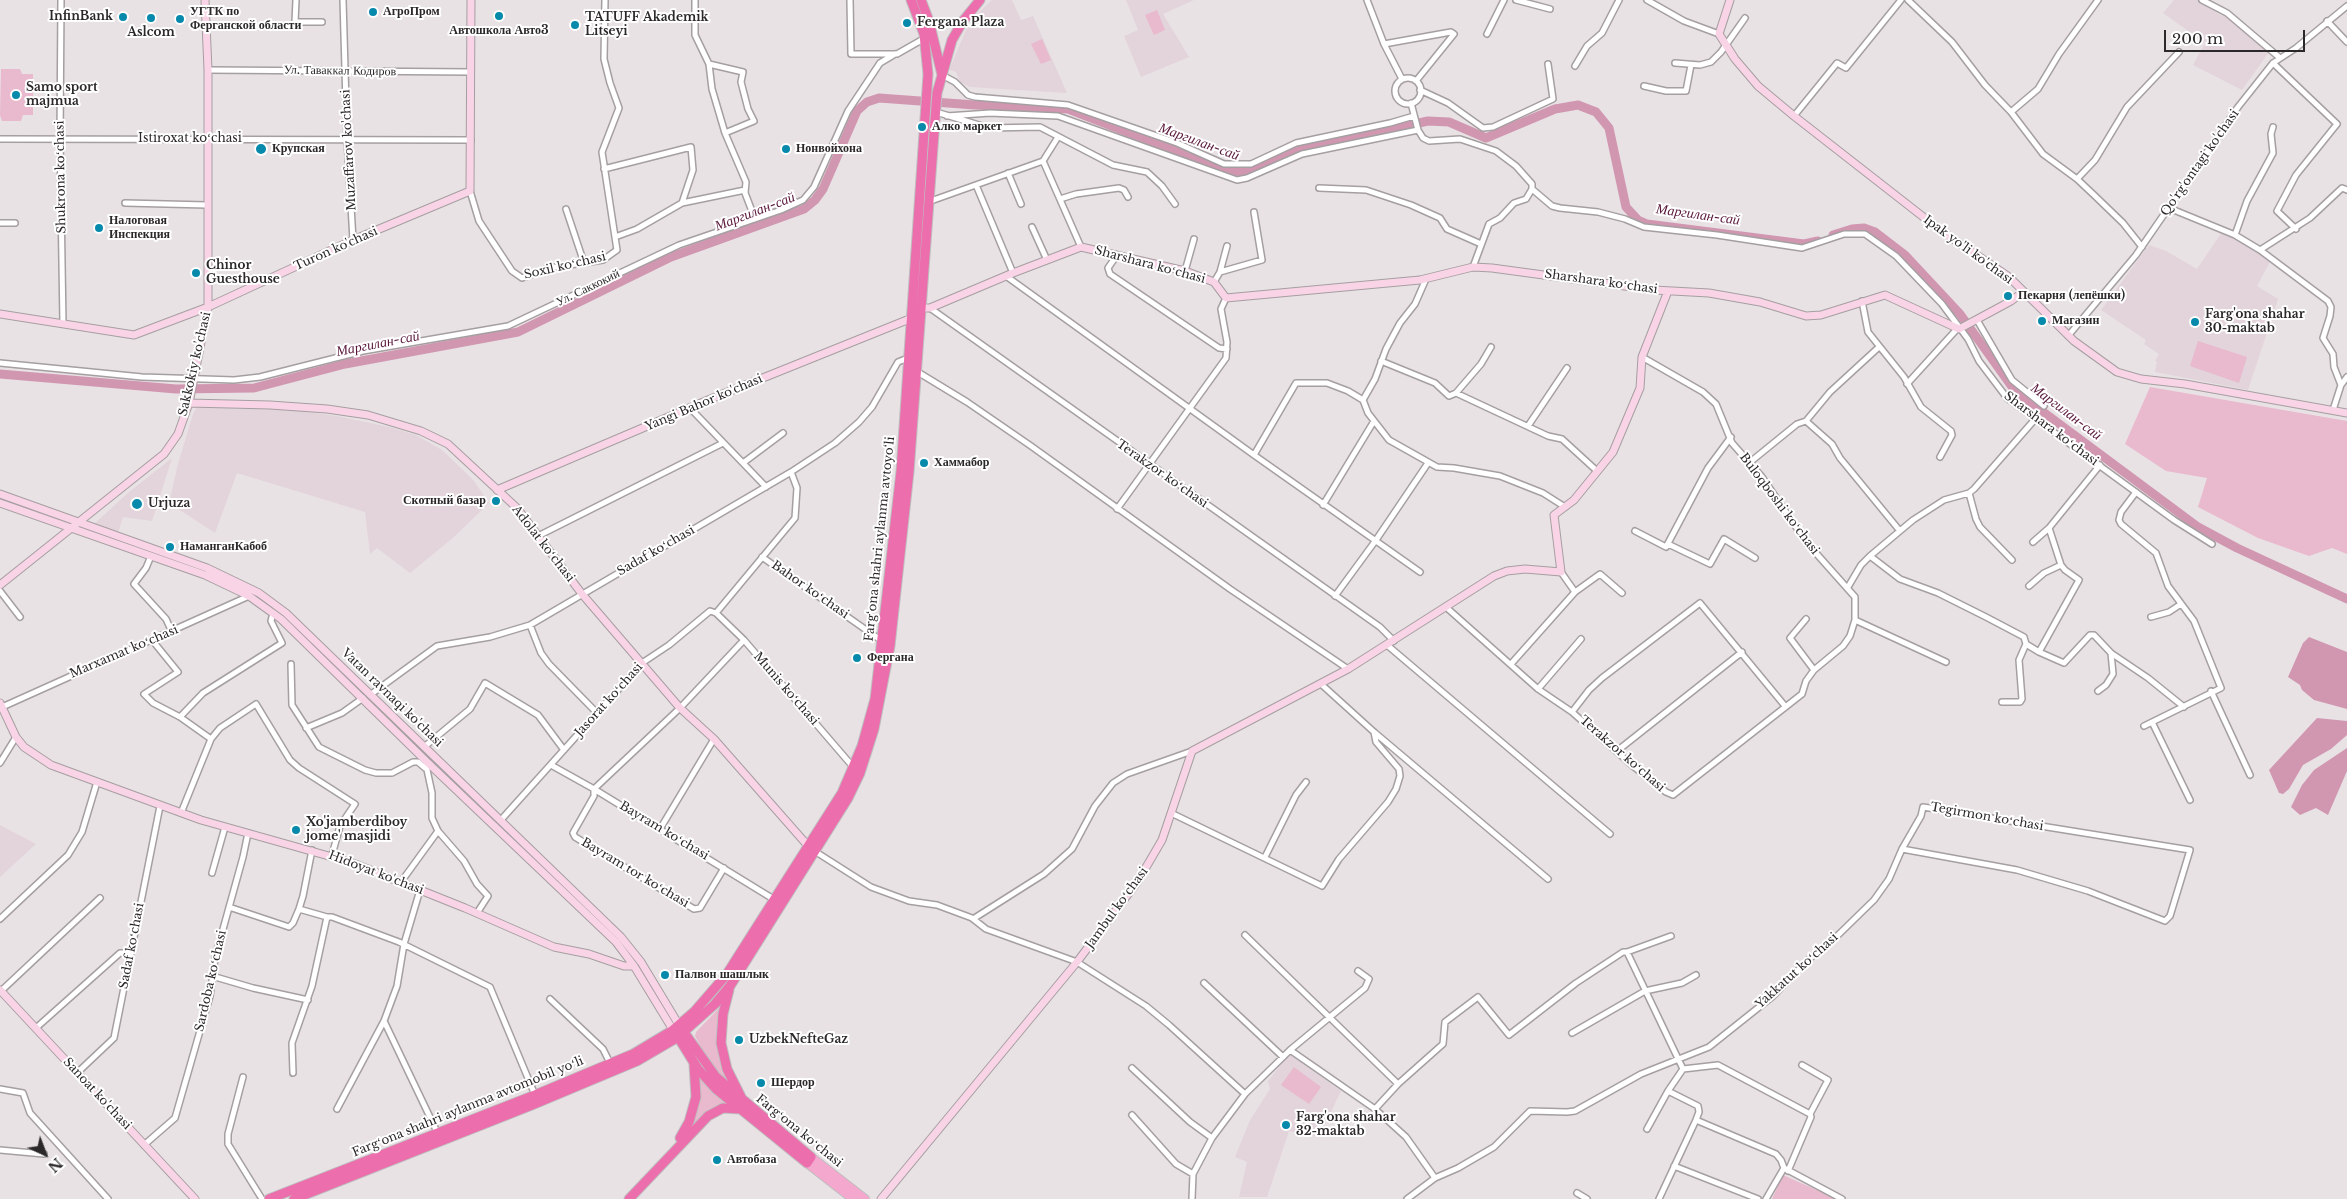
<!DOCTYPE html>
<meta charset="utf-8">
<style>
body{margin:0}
#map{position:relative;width:2347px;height:1199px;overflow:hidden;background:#e9e2e5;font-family:"Libre Baskerville",serif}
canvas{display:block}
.north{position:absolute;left:20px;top:1129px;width:50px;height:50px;-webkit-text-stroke:4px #fff;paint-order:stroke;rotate:137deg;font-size:14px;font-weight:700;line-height:20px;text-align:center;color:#2b2829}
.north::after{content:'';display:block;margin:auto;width:18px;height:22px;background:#2b2829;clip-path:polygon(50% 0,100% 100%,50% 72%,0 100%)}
.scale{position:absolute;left:2164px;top:30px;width:141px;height:22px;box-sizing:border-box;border:2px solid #2b2829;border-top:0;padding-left:6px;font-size:15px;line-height:18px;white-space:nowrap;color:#2b2829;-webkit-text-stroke:4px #fff;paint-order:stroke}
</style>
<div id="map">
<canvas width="2347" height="1199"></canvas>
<div class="north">N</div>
<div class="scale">200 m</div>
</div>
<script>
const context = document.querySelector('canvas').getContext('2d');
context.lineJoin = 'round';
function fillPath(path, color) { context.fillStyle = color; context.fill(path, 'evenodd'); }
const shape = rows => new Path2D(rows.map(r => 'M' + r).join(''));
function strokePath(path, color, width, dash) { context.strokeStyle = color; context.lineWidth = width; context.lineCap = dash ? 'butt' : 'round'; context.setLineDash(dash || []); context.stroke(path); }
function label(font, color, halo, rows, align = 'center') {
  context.font = font + ' "Libre Baskerville",serif'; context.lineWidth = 4; context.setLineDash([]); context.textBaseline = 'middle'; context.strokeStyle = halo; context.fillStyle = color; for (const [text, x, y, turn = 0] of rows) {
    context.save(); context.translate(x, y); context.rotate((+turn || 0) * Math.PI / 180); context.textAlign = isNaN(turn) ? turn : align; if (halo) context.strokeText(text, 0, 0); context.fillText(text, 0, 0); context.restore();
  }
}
const built = shape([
 [992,0,1012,0,1021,20,1033,16,1067,93,970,87,960,82,956,72,949,70,966,30,975,16],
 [1126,0,1194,0,1163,14,1189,57,1141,77,1124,36,1138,30],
 [2174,0,2197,0,2220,15,2227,16,2269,52,2242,90,2193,65,2205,43,2163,13],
 [2222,232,2271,260,2257,286,2278,299,2248,390,2155,372,2157,362,2155,361,2159,354,2144,344,2146,340,2101,310,2149,245,2166,251,2197,269],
 [197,407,290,409,342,417,389,427,416,435,442,450,463,470,474,481,489,503,454,537,410,573,377,548,370,554,365,512,237,473,215,533,169,503,178,464,193,414],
 [172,458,152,521,123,517,118,533,93,525,129,492],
 [0,825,36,844,0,877],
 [1289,1054,1341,1091,1319,1137,1289,1131,1267,1197,1239,1197,1247,1162,1235,1157,1250,1120,1270,1089,1268,1081]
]);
const green = shape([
 [1157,10,1165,30,1154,35,1145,15],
 [1042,39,1051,60,1041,64,1031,44],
 [1,69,20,69,22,74,33,74,33,115,23,115,21,121,2,121,0,115],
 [2198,341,2247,357,2239,383,2190,366],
 [2150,387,2347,421,2347,554,2332,548,2309,556,2258,538,2198,507,2207,478,2166,471,2125,444],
 [721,1006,717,1027,717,1047,722,1067,731,1085,720,1075,703,1052,695,1036,696,1032],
 [1294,1067,1321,1087,1309,1104,1281,1085],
 [700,1078,725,1104,706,1112,692,1127,700,1097],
 [1783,1175,1837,1199,1772,1199]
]);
const water = shape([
 [2309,637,2347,652,2347,709,2314,700,2302,690,2300,685,2288,677,2303,643],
 [2317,718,2347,721,2347,735,2331,749,2303,765,2289,789,2283,794,2279,793,2269,770],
 [2347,748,2347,771,2328,815,2316,808,2300,815,2291,807,2302,785,2314,770]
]);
const river = shape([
 [1833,235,1852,229,1864,228,1875,232,1905,255,1960,314,2015,391,2198,527,2237,548,2347,599],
 [0,374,176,389,254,388,345,364,518,332,671,257,804,209,815,200,823,189,857,111,867,102,879,98,975,105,1068,109,1225,170,1238,172,1255,169,1295,150,1428,121,1449,122,1486,138,1555,109,1578,105,1596,112,1609,128,1626,207,1638,220,1647,224,1804,244,1818,241]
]);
const street = shape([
 [61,0,60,140,63,324],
 [296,0,295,22,322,22],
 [343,0,347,138,353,240],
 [605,0,604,59,610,83,619,108,602,152,615,237],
 [695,0,695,35,709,64,712,89,725,133,746,182,745,193,755,219],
 [850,0,851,54,897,54,925,38],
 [1367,0,1384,44,1402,79],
 [1516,0,1550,9],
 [1647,0,1684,21,1719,34],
 [1908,0,1952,42,1985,85,2011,112,2043,154,2077,179,2094,195,2123,223,2142,247],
 [2202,0,2227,13,2280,58],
 [2327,21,2347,42],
 [1487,34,1504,0],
 [1384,44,1451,32,1454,34,1416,81],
 [1675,63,1700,65,1711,62,1721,52,1745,18],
 [2273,63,2337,124,2296,175,2277,211,2296,229],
 [709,64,743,72,741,82,748,109,754,121,725,133],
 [1575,66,1587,46,1602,33,1619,0],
 [208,70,471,72],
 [942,75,955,82,968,95,975,97,1068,105,1177,143,1224,164,1251,164,1296,143,1390,123,1414,116],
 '1395 91a13 13 0 1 1 26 0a13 13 0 1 1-26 0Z',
 [1644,86,1666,91,1686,91,1691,65],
 [1420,90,1448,103,1483,128,1493,127,1553,99,1548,64],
 [1411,103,1418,130,1423,138,1429,141,1460,139,1496,151,1516,166,1532,184,1532,189,1526,199,1514,203,1500,218,1489,224,1473,267],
 [936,112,989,128,1040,127,1113,165,1147,172,1162,186,1175,204],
 [2011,112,2038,89,2059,54,2098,0],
 [947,116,990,113,1058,116,1237,180,1247,178,1302,154,1418,130],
 [1794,116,1837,63,1846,68,1901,0],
 [0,139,471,140],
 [1043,161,1058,137],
 [604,169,691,147,693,170,682,203],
 [1008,173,1021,204],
 [2077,179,2095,160,2127,107,2179,52],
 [976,185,1013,273],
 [1319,188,1366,190,1411,205,1440,218,1447,229,1481,244],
 [1532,189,1552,206,1560,208,1598,212,1625,219,1644,227,1717,235,1802,248,1844,234,1865,234,1896,256,1942,304,1968,339,1979,361,2007,398,2174,520,2212,544],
 [470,191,479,221,512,271,522,278,549,268,603,260,617,250,615,237,637,229,682,203,745,190],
 [1060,199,1076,194,1119,188,1124,190,1128,197],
 [928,202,1043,161,1081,247],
 [125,203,207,205],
 [2169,208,2235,235,2260,250,2328,301,2331,307,2330,316,2323,338,2333,354,2334,367,2341,385],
 [566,209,584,263],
 [0,223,15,223],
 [1032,227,1047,260],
 [2235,235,2247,201,2273,153,2271,134,2273,127],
 [2260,250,2310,218,2342,188,2347,190],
 [1117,255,1108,268,1110,274,1219,348,1227,349],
 [1185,271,1194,239],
 [1220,272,1262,260,1254,212],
 [1006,276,1254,455,1420,572],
 [1426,279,1415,304,1400,323,1386,349,1375,379,1363,400,1368,413,1389,440,1437,467,1454,468,1500,476,1543,493,1565,507],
 [1214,282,1220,272,1227,246],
 [1862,301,1868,332,1904,377,1921,407,1951,431,1952,435,1940,457],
 [930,308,1380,627,1394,641],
 [1977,320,2012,380,2044,406],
 [2068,336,2136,255,2238,107,2273,63,2296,48,2347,6],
 [1381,361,1435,383,1449,396,1456,393,1548,436,1562,439,1597,471],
 [0,363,142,377,234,380,260,377,363,351,508,326,679,245,781,210,803,200,814,187,848,111,880,63,895,54],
 [916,371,967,402,1031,446,1230,589,1348,669],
 [1907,384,1957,329],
 [1456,393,1481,364,1491,347],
 [690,408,766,487],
 [2333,410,2341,385,2347,377],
 [1806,421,1832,444,1840,458,1900,531],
 [1528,426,1567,368],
 [1254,455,1296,383,1327,383,1348,391,1363,400],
 [743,463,783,433],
 [1749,463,1797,424,1806,421,1830,392,1879,347],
 [2136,492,2121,512,2119,520,2121,524,2156,553,2168,586,2194,621,2221,688,2144,726],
 [1969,493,1976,519,1980,527,2012,560],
 [1323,505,1374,421],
 [1117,509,1226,358,1227,342,1221,309,1226,298],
 [1635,531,1666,547,1708,468,1731,437],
 [538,536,723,443],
 [2033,542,2049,528,2100,465],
 [1668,544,1710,564,1724,539,1755,558],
 [151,556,146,568,134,584,166,619,172,632],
 [1870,556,1900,579,1938,593,1986,617,2024,637,2026,644,2039,652,2064,663,2090,635,2094,635,2111,653,2148,678,2184,707],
 [762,557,882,641],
 [2029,586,2044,573,2061,565],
 [1848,587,1861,565,1870,556,1913,520,1944,500,1969,493,1974,489,2036,418],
 [0,591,20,617],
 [1575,592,1600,574,1622,593],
 [1335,596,1376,540,1428,463],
 [1447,608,1538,689,1572,712,1633,766,1666,792,1673,795,1802,694,1806,681,1814,670,1843,646,1850,636,1855,620,1855,597,1807,543,1762,477,1732,443,1716,404,1703,392,1642,357],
 [716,613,744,640,854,768],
 [716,613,795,518,797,488,791,472],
 [2151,617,2169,612,2181,604],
 [1806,619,1790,638,1814,670],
 [1855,620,1946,662],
 [530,625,541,653,549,664,597,713],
 [152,640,178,672,144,694,153,703,180,717,211,739],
 [1387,645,1610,834],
 [2039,652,2079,580,2065,570,2061,565,2049,528],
 [291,664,292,705,319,747,365,770,376,773,392,773,413,762,418,762,425,768],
 [1511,664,1575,592,1561,572],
 [1321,684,1374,732,1548,879],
 [1538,689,1581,639],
 [2098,691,2106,685,2113,674,2111,653],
 [2211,691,2250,775],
 [370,695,437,646,490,637,530,625,791,472,835,443,859,422,872,407,898,362,908,358],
 [2002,702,2020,702,2022,699,2019,660,2026,644],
 [0,708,249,596],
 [1572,712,1589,690,1602,678,1700,603,1785,706],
 [180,717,203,693,282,643,271,621,273,613],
 [2152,722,2190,800],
 [306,728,342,713,363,698],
 [424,747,470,709,485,683,538,715,564,750],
 [1617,751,1742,652],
 [0,763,16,737],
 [426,765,432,793,432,818,438,831,464,861,477,884,488,896,477,913],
 [551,765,594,789,775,900],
 [181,813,211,739,220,728,256,704,290,760,299,768,355,804,340,826,332,855],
 [1171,813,1322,886,1339,859,1388,802,1396,789,1400,776,1399,769,1376,742,1374,732],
 [500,821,642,663,669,645,710,611,716,613],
 [660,829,714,739],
 [816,852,871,887,909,901,937,905,972,918,986,929,1077,962,1146,1006,1169,1025,1245,1094,1283,1057],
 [1265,857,1296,795,1306,782],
 [724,868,700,908,694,909,575,837,573,833,594,796,594,789,680,708,744,640],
 [212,873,225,827],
 [401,882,438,831],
 [420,890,404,944,397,986,384,1021,438,1134],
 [229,907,289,927,293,923,299,909],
 [327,917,332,917,399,942,490,987,535,1095],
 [0,919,68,855,82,832,97,782],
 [973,919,1044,874,1072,849,1095,806,1113,783,1127,774,1192,751],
 [1245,935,1398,1084],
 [1627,952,1671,936],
 [1358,971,1369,979,1365,988,1290,1050,1375,1109,1398,1084,1443,1044,1445,1022,1478,997,1509,1035,1576,983,1623,952,1627,952,1683,1069,1718,1065,1810,1114],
 [212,976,253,988,308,1000],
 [1204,983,1283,1057,1290,1050],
 [0,992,100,898],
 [550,999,603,1049,610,1063],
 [36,1028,120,953,131,953],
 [1572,1033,1645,991,1682,983,1696,975],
 [1132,1068,1190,1122,1212,1138,1245,1094],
 [1683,1069,1668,1091,1698,1106,1699,1112,1696,1120,1776,1154,1781,1160,1784,1168],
 [77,1073,114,1038,160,806],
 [293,1073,292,1043,312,986,327,917,299,909,303,896,312,850],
 [243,1077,228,1134,228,1144,262,1199],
 [0,1089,23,1093,30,1113,108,1199],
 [337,1109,384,1021],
 [1375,1109,1406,1137,1435,1178],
 [1132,1115,1176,1164,1193,1174],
 [1647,1129,1668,1091],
 [144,1145,175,1118,210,996,215,958,243,857,248,833],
 [0,1150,44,1154],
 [1674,1166,1758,1199],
 [1788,1171,1811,1117,1810,1114,1828,1080,1802,1065],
 [1577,1193,1587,1199],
 [1192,1199,1193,1174,1212,1138],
 [1407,1199,1435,1178,1458,1168,1494,1147,1530,1111,1567,1112,1575,1111,1641,1074,1709,1047,1773,996,1809,959,1834,939,1874,900,1889,879,1902,849,1921,816,1923,807,2190,850,2170,916,2165,921,2088,891,2017,870,1902,849],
 [1659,1199,1696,1120],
 [1766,1199,1784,1168,1842,1199]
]);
const secondary = shape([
 [1730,0,1719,34,1735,59,1758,86,1794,116,1940,230,2009,277,2074,341,2117,372,2141,379,2185,384,2347,413],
 [921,308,930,308,1013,273,1081,247,1185,271,1214,282,1226,298,1420,280,1473,267,1492,268,1654,290,1709,293,1760,302,1806,316,1821,315,1885,295,1959,329,2011,301,2023,292],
 [0,314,134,335,208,307,353,240,470,191,471,0],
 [189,403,270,405,327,409,368,415,421,431,448,444,517,508,582,594,680,708,714,739,809,847],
 [497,490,713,398,912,318],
 [0,494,207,568,259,593,286,613,621,937,641,962,679,1025],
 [0,503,205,575,249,596,281,619,427,762,616,942,634,966,673,1030],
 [0,585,164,454,178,434,189,403,208,307,208,70,205,0],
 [0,703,16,737,24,747,51,765,201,820,350,862,465,908,554,947,589,954,624,966,634,966],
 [0,990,195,1199],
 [881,1199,1077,962,1138,881,1162,840,1192,751,1348,669,1494,576,1507,571,1525,569,1561,572,1554,515,1574,500,1613,452,1640,388,1642,357,1668,291]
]);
const primary = shape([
 [811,1157,865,1199],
 [807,1163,853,1199]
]);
const highway = shape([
 [921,0,929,21,942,75],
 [729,990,723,1014,721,1043,727,1069,741,1097],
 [675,1032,698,1069,716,1089,807,1163,811,1157,716,1077,681,1028],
 [680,1138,689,1122,696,1097,694,1065],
 [269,1199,535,1095,633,1054,673,1030,694,1012,727,974,842,793,862,746,875,699,901,471,928,74,924,34,911,0],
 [294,1199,532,1105,637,1061,678,1037,715,1004,730,986,848,798,860,773,874,729,890,646,909,472,937,93,952,40,963,21,980,0],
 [629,1199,708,1116,723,1108,740,1109]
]);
const markers = [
 [373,12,5,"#0689aa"],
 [499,16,5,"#0689aa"],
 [123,17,5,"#0689aa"],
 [151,18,5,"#0689aa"],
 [180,19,5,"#0689aa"],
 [907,23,5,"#0689aa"],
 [575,25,5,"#0689aa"],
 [16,95,5,"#0689aa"],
 [922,127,5,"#0689aa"],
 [261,149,6,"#0689aa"],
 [786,149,5,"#0689aa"],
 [99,228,5,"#0689aa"],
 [196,273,5,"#0689aa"],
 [2008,296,5,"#0689aa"],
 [2042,321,5,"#0689aa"],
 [2195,322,5,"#0689aa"],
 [924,463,5,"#0689aa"],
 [496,501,5,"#0689aa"],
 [137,504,6,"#0689aa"],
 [170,547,5,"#0689aa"],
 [857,658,5,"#0689aa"],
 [296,830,5,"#0689aa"],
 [665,975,5,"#0689aa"],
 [739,1040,5,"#0689aa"],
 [761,1083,5,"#0689aa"],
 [1286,1125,5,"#0689aa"],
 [717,1160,5,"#0689aa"]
];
const poiNames = [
 ["УГТК по",190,12],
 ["Ферганской области",190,26],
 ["АгроПром",383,12],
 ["InfinBank",113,17,"right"],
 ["TATUFF Akademik",585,18],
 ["Litseyi",585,32],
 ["Fergana Plaza",917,23],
 ["Автошкола Авто3",499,31,"center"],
 ["Aslcom",151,33,"center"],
 ["Samo sport",26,88],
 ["majmua",26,102],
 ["Алко маркет",932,127],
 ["Крупская",272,149],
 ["Нонвойхона",796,149],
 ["Налоговая",109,221],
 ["Инспекция",109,235],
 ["Chinor",206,266],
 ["Guesthouse",206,280],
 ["Пекарня (лепёшки)",2018,296],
 ["Farg'ona shahar",2205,315],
 ["30-maktab",2205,329],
 ["Магазин",2052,321],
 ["Хаммабор",934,463],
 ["Скотный базар",486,501,"right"],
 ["Urjuza",148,504],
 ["НаманганКабоб",180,547],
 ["Фергана",867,658],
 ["Xo'jamberdiboy",306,823],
 ["jome' masjidi",306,837],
 ["Палвон шашлык",675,975],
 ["UzbekNefteGaz",749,1040],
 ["Шердор",771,1083],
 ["Farg'ona shahar",1296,1118],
 ["32-maktab",1296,1132],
 ["Автобаза",727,1160]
];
const streetNames = [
 ["Ул. Таваккал Кодиров",340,71,1],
 ["Istiroxat koʻchasi",190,139],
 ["Muzaffarov ko'chasi",349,150,-93],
 ["Qo'rg'ontagi ko'chasi",2200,163,-55],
 ["Shukrona koʻchasi",61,177,-91],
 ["Turon ko'chasi",336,249,-24],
 ["Ipak yo'li ko'chasi",1968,250,36],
 ["Sharshara koʻchasi",1150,265,15],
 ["Soxil koʻchasi",565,266,-13],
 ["Sharshara koʻchasi",1601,282,8],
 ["Ул. Саккокий",588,288,-26],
 ["Sakkokiy ko'chasi",195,364,-77],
 ["Yangi Bahor ko'chasi",704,403,-23],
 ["Sharshara koʻchasi",2051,429,37],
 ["Terakzor koʻchasi",1162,474,35],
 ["Buloqboshi koʻchasi",1779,504,53],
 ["Farg‘ona shahri aylanma avtoyo‘li",880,539,-84],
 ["Adolat koʻchasi",543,544,52],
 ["Sadaf koʻchasi",656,551,-30],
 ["Bahor koʻchasi",810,590,35],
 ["Marxamat koʻchasi",124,652,-23],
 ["Munis koʻchasi",786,689,49],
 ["Vatan ravnaqi ko'chasi",392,698,44],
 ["Jasorat koʻchasi",609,700,-48],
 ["Terakzor koʻchasi",1622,754,41],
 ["Tegirmon koʻchasi",1987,817,10],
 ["Bayram koʻchasi",664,831,31],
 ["Hidoyat ko'chasi",376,873,21],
 ["Bayram tor koʻchasi",635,873,31],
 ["Jambul koʻchasi",1117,908,-54],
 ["Sadaf koʻchasi",132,946,-79],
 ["Yakkatut koʻchasi",1797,971,-42],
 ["Sardoba koʻchasi",211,981,-77],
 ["Sanoat ko'chasi",97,1094,47],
 ["Fargʻona shahri aylanma avtomobil yoʻli",468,1107,-22],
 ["Fargʻona koʻchasi",799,1131,39]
];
const waterNames = [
 ["Маргилан-сай",1199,142,20],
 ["Маргилан-сай",755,212,-21],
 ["Маргилан-сай",1698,215,8],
 ["Маргилан-сай",378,344,-11],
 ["Маргилан-сай",2066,412,37]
];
fillPath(built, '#e2d4da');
fillPath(green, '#e9b9cd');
fillPath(water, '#d197b1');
strokePath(river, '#d197b1', 9);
strokePath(street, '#a59fa1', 8);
strokePath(secondary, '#a59fa1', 9);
strokePath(primary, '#bfbebf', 10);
strokePath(highway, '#bfbebf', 11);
strokePath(street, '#fff', 5);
strokePath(secondary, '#f9d4e6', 7);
strokePath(primary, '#f4a8ce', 8);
strokePath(highway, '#ec6ead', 9);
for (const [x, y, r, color] of markers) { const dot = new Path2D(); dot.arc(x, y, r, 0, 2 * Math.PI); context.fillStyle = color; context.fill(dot); strokePath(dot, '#fff', 2); }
label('bold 12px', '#2b2829', '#fff', poiNames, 'left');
label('12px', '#2b2829', '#fff', streetNames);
label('italic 14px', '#59163b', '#fff', waterNames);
</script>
